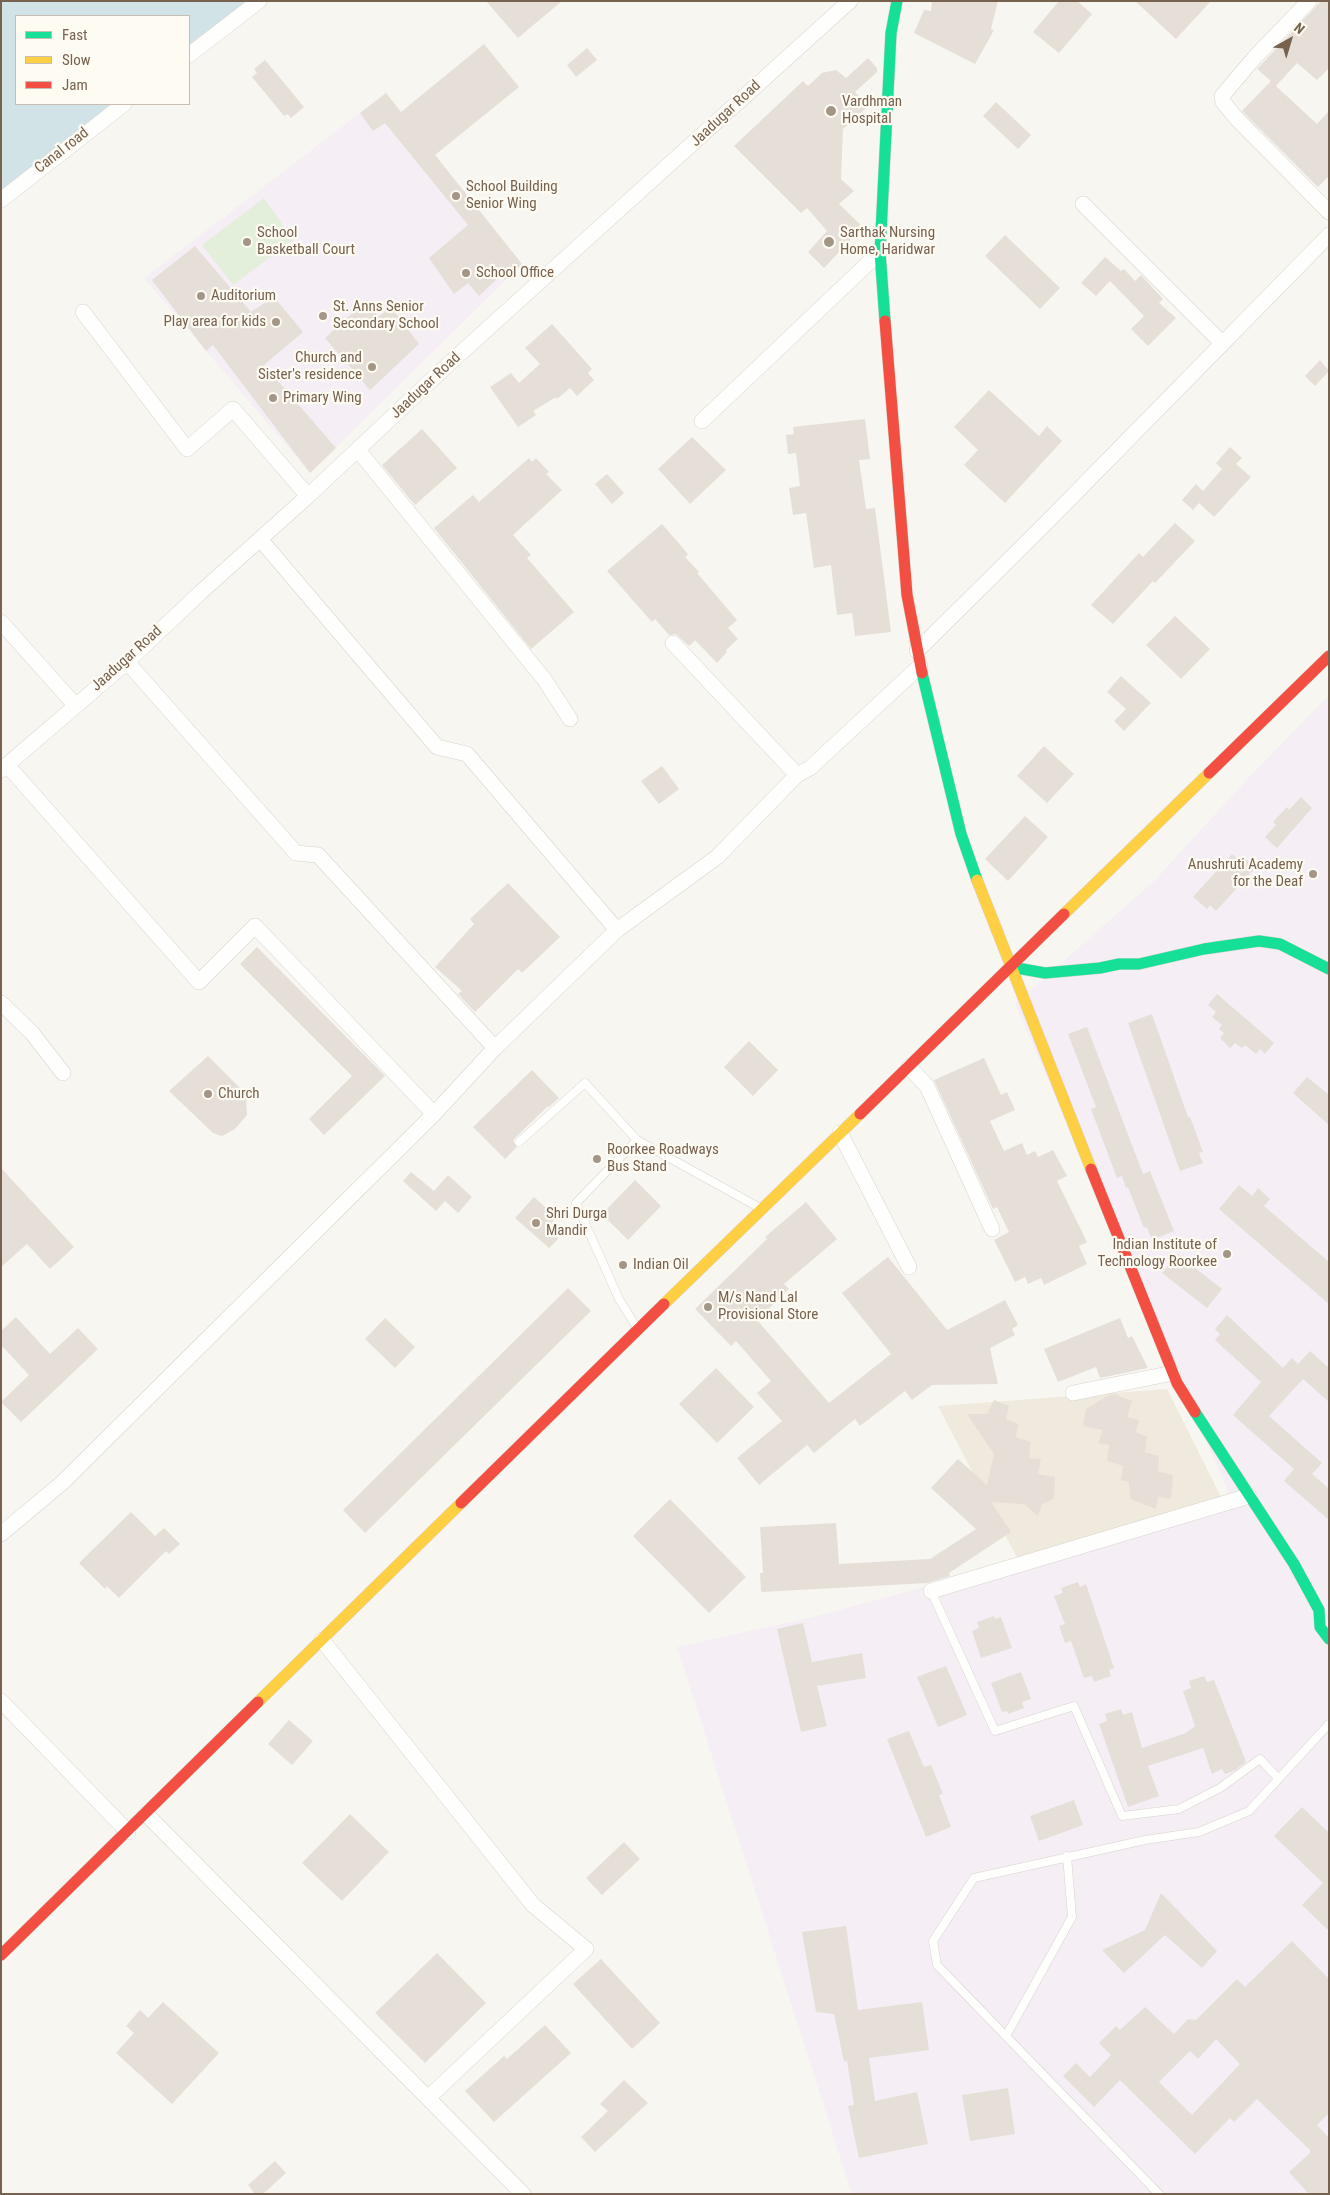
<!DOCTYPE html>
<style>
body{margin:0}
#map{position:relative;width:1330px;height:2195px;overflow:hidden;background:#f8f6f0;font-family:"Roboto Condensed",sans-serif}
canvas{display:block}
.frame{position:absolute;inset:0;border:2px solid #77624f;pointer-events:none}
.legend{position:absolute;left:15px;top:15px;width:175px;height:90px;box-sizing:border-box;background:#fefbf3;border:1px solid #c8beb1;margin:0;padding:6px 9px;list-style:none;font-size:15px;color:#77624f}
.legend li{display:flex;align-items:center;gap:10px;height:25px}
.legend b{width:25px;border:1px solid #c8beb1}
.north{position:absolute;left:1265px;top:15px;width:50px;height:50px;-webkit-text-stroke:4px #fefbf3;paint-order:stroke;rotate:39deg;font-size:14px;font-weight:700;line-height:20px;text-align:center;color:#77624f}
.north::after{content:'';display:block;margin:auto;width:18px;height:22px;background:#77624f;clip-path:polygon(50% 0,100% 100%,50% 72%,0 100%)}
</style>
<div id="map">
<canvas width="1330" height="2195"></canvas>
<div class="frame"></div>
<ul class="legend">
<li><b style="height:6px;background:#16e098"></b>Fast</li>
<li><b style="height:6px;background:#ffcf43"></b>Slow</li>
<li><b style="height:6px;background:#f24e42"></b>Jam</li>
</ul>
<div class="north">N</div>
</div>
<script>
const context = document.querySelector('canvas').getContext('2d');
context.lineJoin = 'round';
function fillPath(path, color) { context.fillStyle = color; context.fill(path, 'evenodd'); }
const shape = rows => new Path2D(rows.map(r => 'M' + r).join(''));
function strokePath(path, color, width, dash) { context.strokeStyle = color; context.lineWidth = width; context.lineCap = dash ? 'butt' : 'round'; context.setLineDash(dash || []); context.stroke(path); }
function label(font, color, halo, rows, align = 'center') {
  context.font = font + ' "Roboto Condensed",sans-serif'; context.lineWidth = 4.5; context.setLineDash([]); context.textBaseline = 'middle'; context.strokeStyle = halo; context.fillStyle = color; for (const [text, x, y, turn = 0] of rows) {
    context.save(); context.translate(x, y); context.rotate((+turn || 0) * Math.PI / 180); context.textAlign = isNaN(turn) ? turn : align; if (halo) context.strokeText(text, 0, 0); context.fillText(text, 0, 0); context.restore();
  }
}
const residential = shape([
 [1167,1389,1235,1525,1026,1575,938,1406]
]);
const education = shape([
 [386,93,522,264,310,473,144,278],
 [1329,695,1329,2194,852,2194,677,1647,817,1616,1233,1503,1015,1004,1154,881,1251,775]
]);
const green = shape([
 [264,198,293,240,233,285,202,245]
]);
const water = shape([
 [1,1,248,1,189,47,189,16,16,16,16,104,116,104,1,193]
]);
const building = shape([
 [486,1,562,1,518,38],
 [932,1,998,1,991,29,994,30,975,64,914,33,924,10,931,11],
 [1059,1,1077,1,1092,14,1059,53,1033,32],
 [1135,1,1211,1,1176,39],
 [1321,1,1329,1,1329,68,1317,80,1297,63,1276,86,1317,124,1329,111,1329,176,1318,187,1242,111,1271,81,1257,69],
 [484,44,519,87,435,155,522,264,505,280,500,276,479,296,468,283,454,294,429,258,468,225,385,123,373,131,360,113,386,93,401,112],
 [587,48,597,60,576,77,567,65],
 [868,58,877,68,877,72,855,92,868,106,843,129,841,179,854,191,839,204,863,227,824,268,808,252,827,231,807,208,801,213,734,146,803,81,808,86,822,73,836,70,846,78],
 [265,60,304,107,291,118,287,114,284,116,252,77,257,73,254,69],
 [996,102,1031,135,1018,149,983,116],
 [1005,235,1060,288,1040,309,985,256],
 [195,246,251,312,274,297,303,332,264,365,336,448,310,473,213,345,206,351,152,280],
 [1105,257,1121,271,1124,269,1135,281,1141,275,1163,299,1159,303,1176,318,1148,346,1131,329,1144,316,1110,281,1096,296,1081,283],
 [367,300,378,317,391,307,419,344,370,390,325,338],
 [552,324,592,369,588,373,594,380,577,396,570,388,557,399,556,397,533,411,536,415,518,427,490,387,511,373,519,383,540,364,525,348],
 [1320,360,1329,371,1315,386,1305,376],
 [989,390,1039,436,1047,426,1062,441,1005,503,964,465,978,450,954,427],
 [865,419,870,459,859,460,866,509,875,508,891,632,855,636,852,613,837,615,831,565,814,568,806,513,793,515,789,488,800,486,796,453,788,454,786,435,794,434,793,427],
 [422,429,457,468,415,505,382,465],
 [692,437,726,470,690,504,658,469],
 [1230,447,1242,458,1236,464,1251,477,1214,517,1199,503,1193,510,1182,500,1196,484,1203,491,1222,469,1216,463],
 [529,458,532,462,536,458,549,472,546,474,562,490,513,535,531,555,527,558,574,612,531,649,434,528,473,495,479,502],
 [607,474,624,493,612,504,595,484],
 [1175,523,1195,541,1155,583,1153,581,1113,624,1091,605,1139,553,1143,557],
 [662,524,688,554,685,557,699,572,697,573,737,620,728,628,738,639,726,650,727,652,717,663,695,640,689,646,676,634,669,635,655,619,652,622,607,571],
 [1175,616,1210,649,1181,679,1146,645],
 [1121,676,1151,703,1124,731,1114,721,1126,709,1107,692],
 [1044,746,1074,774,1047,803,1017,776],
 [662,766,679,789,659,804,641,781],
 [1301,797,1312,808,1277,848,1265,837,1276,825,1273,822,1287,807,1289,810],
 [1025,816,1048,837,1008,881,985,859],
 [1232,854,1241,862,1245,858,1255,868,1216,911,1210,905,1207,909,1193,897],
 [508,883,560,937,522,973,518,969,475,1012,458,994,462,991,435,967,474,924,470,919],
 [257,947,385,1076,324,1135,309,1119,352,1076,240,964],
 [1217,994,1274,1043,1265,1054,1260,1049,1256,1054,1245,1045,1242,1048,1235,1043,1230,1048,1220,1038,1224,1033,1219,1029,1222,1025,1212,1017,1216,1012,1208,1005],
 [1152,1014,1188,1117,1190,1117,1203,1152,1199,1153,1203,1163,1180,1171,1128,1023],
 [1087,1027,1143,1174,1150,1171,1174,1231,1152,1240,1147,1227,1144,1228,1128,1187,1126,1188,1122,1176,1117,1178,1091,1109,1096,1107,1068,1034],
 [749,1041,778,1070,753,1096,724,1067],
 [208,1056,242,1090,246,1097,247,1115,235,1129,222,1136,213,1133,169,1091],
 [984,1058,1001,1095,1007,1092,1015,1110,990,1121,1004,1151,1022,1143,1027,1155,1035,1151,1038,1157,1053,1150,1067,1176,1057,1181,1087,1242,1079,1246,1087,1264,1044,1285,1041,1278,1028,1284,1025,1277,1015,1282,994,1240,1009,1232,997,1207,993,1209,934,1080],
 [532,1070,559,1098,549,1107,548,1106,515,1138,513,1141,517,1147,505,1159,473,1127],
 [1307,1077,1329,1095,1329,1125,1293,1093],
 [1,1168,74,1247,50,1269,27,1244,1,1267],
 [411,1172,434,1191,448,1175,472,1197,458,1213,445,1201,436,1211,403,1181],
 [635,1180,661,1206,628,1240,602,1214],
 [1239,1185,1252,1196,1258,1188,1270,1199,1264,1206,1329,1262,1329,1304,1219,1209],
 [534,1197,556,1217,548,1228,559,1238,549,1248,515,1218],
 [806,1202,837,1239,784,1284,789,1289,757,1320,829,1403,891,1354,842,1293,888,1257,947,1330,1005,1300,1018,1325,1012,1329,1015,1335,990,1348,998,1384,932,1385,912,1400,905,1391,860,1426,855,1419,814,1453,807,1445,759,1485,737,1458,782,1421,757,1393,771,1381,736,1341,731,1346,695,1309,767,1239,765,1237],
 [1177,1254,1222,1289,1207,1308,1162,1273],
 [568,1288,591,1311,365,1533,343,1510],
 [1227,1315,1283,1368,1292,1358,1298,1364,1310,1351,1329,1368,1329,1402,1303,1379,1269,1416,1322,1463,1312,1474,1329,1489,1329,1520,1284,1481,1294,1469,1233,1415,1261,1382,1215,1340,1220,1334,1215,1329],
 [16,1317,50,1354,78,1328,98,1349,21,1422,1,1402,29,1375,1,1345,1,1331],
 [385,1318,415,1347,395,1368,365,1339],
 [1120,1318,1128,1338,1132,1336,1148,1368,1100,1378,1096,1367,1058,1382,1044,1349],
 [716,1368,754,1407,717,1443,679,1404],
 [1114,1394,1132,1401,1127,1417,1139,1420,1136,1432,1147,1437,1145,1452,1159,1456,1158,1471,1173,1475,1171,1499,1158,1497,1156,1509,1130,1499,1129,1482,1121,1480,1123,1466,1107,1461,1109,1445,1098,1443,1103,1430,1083,1426,1086,1409,1107,1396],
 [994,1400,1009,1406,1006,1419,1018,1424,1016,1437,1031,1442,1029,1458,1041,1459,1038,1474,1055,1477,1054,1499,1042,1504,1038,1516,1024,1504,991,1502,1011,1532,949,1573,950,1576,927,1583,761,1592,760,1573,763,1573,760,1527,836,1523,839,1564,930,1559,976,1529,931,1488,958,1459,987,1485,994,1454,967,1414,987,1414],
 [670,1499,746,1577,709,1613,633,1536],
 [131,1512,155,1536,164,1528,180,1544,169,1554,166,1551,119,1598,107,1586,105,1589,79,1563],
 [1078,1582,1080,1587,1086,1584,1114,1668,1109,1670,1111,1676,1094,1682,1092,1676,1084,1678,1071,1641,1065,1643,1059,1626,1065,1624,1054,1596,1063,1593,1061,1588],
 [994,1616,995,1619,1001,1617,1012,1648,981,1658,972,1631,979,1628,977,1622],
 [803,1623,812,1662,862,1653,866,1678,817,1686,827,1726,801,1732,777,1629],
 [946,1666,967,1715,938,1727,917,1677],
 [1021,1672,1031,1699,1022,1702,1024,1708,1008,1714,1007,1711,1002,1712,991,1683],
 [1204,1676,1207,1682,1214,1680,1246,1762,1234,1771,1225,1774,1222,1769,1212,1774,1203,1748,1148,1766,1159,1796,1128,1807,1099,1724,1107,1721,1105,1714,1121,1709,1123,1715,1132,1712,1142,1748,1186,1733,1195,1726,1183,1691,1191,1688,1189,1681],
 [289,1720,313,1741,292,1765,268,1744],
 [909,1731,924,1767,931,1765,943,1794,939,1795,951,1827,926,1837,887,1739],
 [1074,1800,1083,1825,1039,1841,1030,1816],
 [1302,1807,1329,1833,1329,1931,1302,1905,1323,1883,1274,1836],
 [350,1814,389,1852,342,1901,302,1863],
 [624,1842,640,1859,602,1895,586,1878],
 [1161,1893,1217,1951,1202,1968,1165,1935,1124,1973,1102,1950,1145,1930],
 [846,1926,858,2010,922,2002,929,2050,869,2058,875,2101,917,2092,928,2144,859,2158,848,2106,854,2105,847,2061,844,2062,834,2014,816,2012,802,1932],
 [1292,1941,1329,1979,1329,2113,1317,2125,1329,2138,1329,2194,1309,2194,1289,2172,1310,2153,1310,2150,1257,2099,1234,2122,1230,2118,1195,2154,1120,2080,1094,2107,1063,2076,1076,2063,1090,2077,1111,2055,1099,2043,1116,2026,1120,2030,1145,2007,1174,2034,1188,2019,1196,2020,1237,1979,1245,1987],
 [1216,2039,1240,2064,1192,2115,1159,2082,1190,2051,1198,2059],
 [437,1953,486,2003,425,2063,375,2013],
 [601,1959,660,2023,632,2049,573,1984],
 [163,2002,219,2053,172,2104,116,2053,134,2033,126,2026,140,2010,148,2018],
 [545,2025,571,2053,494,2122,465,2091,504,2056,507,2059],
 [624,2080,648,2103,595,2152,581,2137,608,2111,600,2104],
 [1008,2088,1015,2134,970,2141,962,2095],
 [275,2161,286,2173,263,2194,255,2194,248,2185]
]);
const lane = shape([
 [637,1140,760,1208],
 [519,1142,585,1083,637,1140,576,1203,619,1299,637,1328],
 [931,1591,995,1731,1074,1706,1122,1816,1179,1809,1220,1788,1260,1759,1278,1778],
 [1006,2036,1072,1917,1067,1856],
 [1159,2194,937,1965,933,1941,974,1878,1145,1840,1199,1832,1249,1811,1329,1724]
]);
const street = shape([
 [1309,1,1255,57,1222,96,1223,102,1236,118,1329,212],
 [189,55,259,1],
 [1,200,124,104],
 [1083,204,1222,343],
 [83,312,187,449,233,409,308,496],
 [702,421,880,252],
 [358,450,544,679,570,719],
 [260,539,437,747,467,754,617,930],
 [1,622,75,705],
 [673,643,797,775],
 [917,651,1049,520,1329,235],
 [127,662,296,853,318,855,495,1048],
 [7,765,199,982,255,926,434,1114],
 [1,770,127,662,201,592,308,496,453,360,850,1],
 [1,1003,32,1033,63,1073],
 [909,1067,927,1086,992,1229],
 [840,1133,909,1267],
 [1073,1393,1173,1373],
 [1,1534,63,1482,434,1114,495,1048,617,930,717,857,797,775,810,768,920,666],
 [931,1591,1249,1496],
 [322,1640,533,1905,586,1949,429,2097],
 [1,1701,128,1832],
 [146,1814,523,2194]
]);
const fast = shape([
 [885,321,880,252,891,33,897,1],
 [922,673,961,834,977,880],
 [1011,967,1045,973,1100,968,1119,964,1139,964,1204,949,1259,941,1280,944,1329,969],
 [1195,1412,1294,1564,1319,1610,1320,1627,1329,1639]
]);
const slow = shape([
 [977,880,1091,1169],
 [1064,914,1209,773],
 [664,1304,860,1114],
 [258,1702,461,1503]
]);
const jam = shape([
 [885,321,907,595,922,673],
 [1209,773,1329,656],
 [860,1114,1064,914],
 [1091,1169,1177,1383,1195,1412],
 [461,1503,664,1304],
 [1,1955,258,1702]
]);
const markers = [
 [831,111,6,"#a49687"],
 [456,196,5,"#a49687"],
 [247,242,5,"#a49687"],
 [829,242,6,"#a49687"],
 [466,273,5,"#a49687"],
 [201,296,5,"#a49687"],
 [323,316,5,"#a49687"],
 [276,322,5,"#a49687"],
 [372,367,5,"#a49687"],
 [273,398,5,"#a49687"],
 [1313,874,5,"#a49687"],
 [208,1094,5,"#a49687"],
 [597,1159,5,"#a49687"],
 [536,1223,5,"#a49687"],
 [1227,1254,5,"#a49687"],
 [623,1265,5,"#a49687"],
 [708,1307,5,"#a49687"]
];
const poiNames = [
 ["Vardhman",842,102],
 ["Hospital",842,119],
 ["School Building",466,187],
 ["Senior Wing",466,204],
 ["School",257,233],
 ["Basketball Court",257,250],
 ["Sarthak Nursing",840,233],
 ["Home, Haridwar",840,250],
 ["School Office",476,273],
 ["Auditorium",211,296],
 ["St. Anns Senior",333,307],
 ["Secondary School",333,324],
 ["Play area for kids",266,322,"right"],
 ["Church and",362,358,"right"],
 ["Sister's residence",362,375,"right"],
 ["Primary Wing",283,398],
 ["Anushruti Academy",1303,865,"right"],
 ["for the Deaf",1303,882,"right"],
 ["Church",218,1094],
 ["Roorkee Roadways",607,1150],
 ["Bus Stand",607,1167],
 ["Shri Durga",546,1214],
 ["Mandir",546,1231],
 ["Indian Institute of",1217,1245,"right"],
 ["Technology Roorkee",1217,1262,"right"],
 ["Indian Oil",633,1265],
 ["M/s Nand Lal",718,1298],
 ["Provisional Store",718,1315]
];
const streetNames = [
 ["Jaadugar Road",726,114,-43],
 ["Canal road",62,151,-38],
 ["Jaadugar Road",426,386,-43],
 ["Jaadugar Road",127,659,-42]
];
fillPath(residential, '#f0eade');
fillPath(education, '#f6eef5');
fillPath(green, '#e4efdb');
fillPath(water, '#d2e3e8');
fillPath(building, '#e5dfd7');
strokePath(lane, '#d8d3cd', 9);
strokePath(street, '#d8d3cd', 16);
strokePath(fast, '#d6d2ca', 12);
strokePath(slow, '#d6d2ca', 12);
strokePath(jam, '#d6d2ca', 12);
strokePath(lane, '#fefefd', 8);
strokePath(street, '#fefefd', 15);
strokePath(fast, '#16e098', 11);
strokePath(slow, '#ffcf43', 11);
strokePath(jam, '#f24e42', 11);
for (const [x, y, r, color] of markers) { const dot = new Path2D(); dot.arc(x, y, r, 0, 2 * Math.PI); context.fillStyle = color; context.fill(dot); strokePath(dot, '#fefbf3', 2); }
label('15px', '#77624f', '#fefbf3', poiNames, 'left');
label('15px', '#77624f', '#fefbf3', streetNames);
</script>
